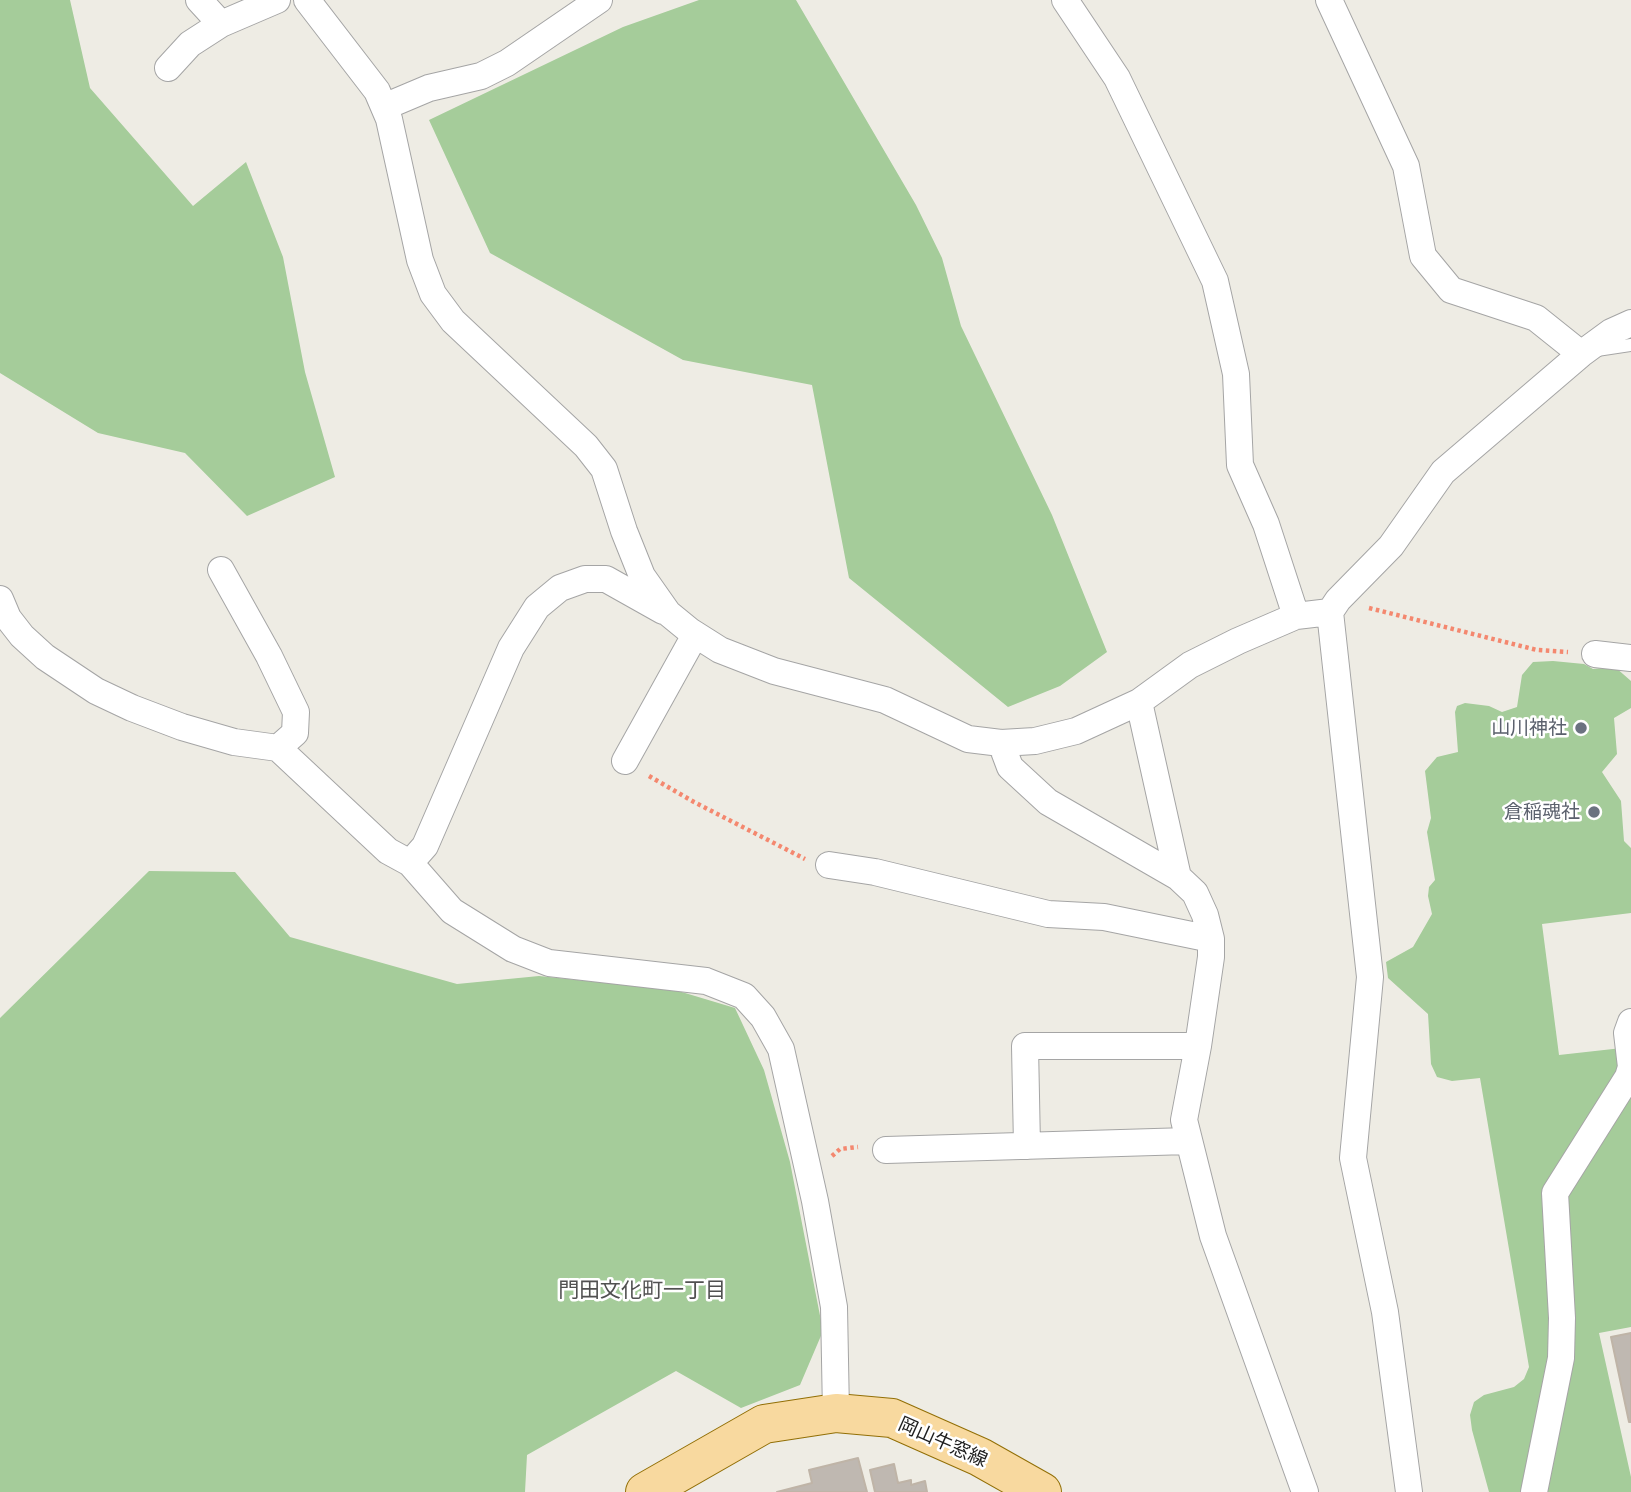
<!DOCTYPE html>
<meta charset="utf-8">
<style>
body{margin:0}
canvas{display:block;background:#eeece4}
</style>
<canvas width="1631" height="1492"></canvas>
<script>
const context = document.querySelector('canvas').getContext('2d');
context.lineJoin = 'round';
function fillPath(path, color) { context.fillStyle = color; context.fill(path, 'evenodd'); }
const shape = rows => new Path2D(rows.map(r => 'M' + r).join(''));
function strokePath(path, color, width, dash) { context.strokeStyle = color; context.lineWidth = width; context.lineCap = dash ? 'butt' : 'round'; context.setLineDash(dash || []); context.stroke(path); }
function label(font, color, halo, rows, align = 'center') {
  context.font = font + ' Barlow,"Noto Sans JP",sans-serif'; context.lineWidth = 5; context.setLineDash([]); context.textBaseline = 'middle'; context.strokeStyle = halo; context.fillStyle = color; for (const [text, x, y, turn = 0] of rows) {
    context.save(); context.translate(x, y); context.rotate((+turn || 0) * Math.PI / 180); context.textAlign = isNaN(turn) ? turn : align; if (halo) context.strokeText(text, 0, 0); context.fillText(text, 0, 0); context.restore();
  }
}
const forest = shape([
 [0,0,70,0,90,88,193,206,246,162,283,257,305,372,335,477,247,516,185,453,98,433,0,373],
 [699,0,796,0,916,205,942,258,961,326,1052,515,1107,652,1060,686,1008,707,849,578,812,385,683,360,490,253,429,120,623,27],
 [1553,661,1584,664,1593,669,1615,667,1631,681,1631,708,1614,718,1617,754,1602,772,1621,801,1624,841,1631,848,1631,913,1542,924,1559,1055,1631,1047,1631,1327,1599,1333,1631,1477,1631,1492,1489,1492,1472,1430,1470,1415,1474,1402,1484,1395,1514,1387,1524,1379,1529,1367,1480,1078,1452,1081,1437,1077,1431,1064,1428,1014,1388,978,1386,962,1413,947,1432,914,1428,896,1429,887,1435,880,1427,832,1431,818,1425,771,1437,757,1458,752,1455,712,1457,706,1465,703,1489,706,1502,712,1517,707,1522,675,1533,662],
 [149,871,235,872,290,937,457,984,539,976,675,990,735,1008,764,1070,790,1162,823,1331,800,1385,741,1408,676,1371,527,1455,525,1492,0,1492,0,1018]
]);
const building = shape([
 [1631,1333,1631,1422,1629,1422,1611,1337,1631,1333],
 [858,1458,867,1492,777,1492,812,1483,809,1470,858,1458],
 [894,1464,898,1483,911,1480,911,1485,925,1481,927,1492,875,1492,870,1470,894,1464]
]);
const path = shape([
 [1369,608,1537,650,1568,652],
 [649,776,694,802,805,859],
 [832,1156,840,1149,858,1147]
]);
const service = shape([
 [1597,350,1631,345]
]);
const minor = shape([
 [199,0,221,24],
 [307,0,377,91,389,119,420,260,433,294,453,321,586,446,604,469,624,531,642,576,668,613,690,631,720,650,774,671,885,700,968,739,1001,743,1035,741,1076,731,1139,702,1190,665,1238,641,1296,616,1330,612],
 [1065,0,1117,78,1215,281,1236,374,1240,465,1266,524,1296,616],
 [1329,0,1406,166,1423,256,1451,290,1536,318,1581,354],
 [168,68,190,44,221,24,277,0],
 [384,107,429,88,481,76,507,63,599,0],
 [221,570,269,656,296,712,295,733,278,748],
 [0,599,8,618,22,636,45,657,96,691,132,708,182,727,234,742,278,748,388,851,410,863,452,911,513,949,549,963,706,981,744,996,763,1017,781,1049,815,1201,834,1307,836,1413],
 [1595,654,1631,658],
 [1139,702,1178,877],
 [1001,743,1010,767,1048,802,1178,877,1195,893,1205,915,1211,939,1211,957,1198,1046,1184,1120,1213,1236,1305,1492],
 [625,761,695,635],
 [410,863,425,846,511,648,537,607,560,588,585,579,606,579,663,611],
 [829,865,875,872,1048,914,1104,917,1211,939],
 [1027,1146,1025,1046,1198,1046],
 [886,1150,1188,1141],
 [1409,1492,1385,1312,1353,1158,1370,977,1330,612,1338,600,1391,546,1443,472,1581,354,1611,332,1631,323],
 [1534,1492,1561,1358,1562,1318,1555,1193,1628,1077,1631,1067,1627,1033,1631,1022]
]);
const primary = shape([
 [645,1492,764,1424,836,1413,892,1418,980,1457,1042,1492]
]);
const markers = [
 [1581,728,7,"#6b7280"],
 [1594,812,7,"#6b7280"]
];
const worshipNames = [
 ["山川神社",1567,728],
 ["倉稲魂社",1580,812]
];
const streetNames = [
 ["岡山牛窓線",943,1442,24]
];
const neighbourhoodNames = [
 ["門田文化町一丁目",642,1290]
];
fillPath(forest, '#a5cc9a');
fillPath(building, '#bfb8b1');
strokePath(building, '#bfb4a7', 2);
strokePath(service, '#a5a5a5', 14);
strokePath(minor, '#a5a5a5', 28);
strokePath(primary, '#926f06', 40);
strokePath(path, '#f4886f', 4.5, [3.5, 3.5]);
strokePath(service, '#fff', 12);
strokePath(minor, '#fff', 26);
strokePath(primary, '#f8d99f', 38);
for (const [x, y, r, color] of markers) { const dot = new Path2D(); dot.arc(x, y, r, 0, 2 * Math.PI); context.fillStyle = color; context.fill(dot); strokePath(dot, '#fff', 2.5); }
label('19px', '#5b616d', '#fff', worshipNames, 'right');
label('19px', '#1e1e1e', '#fff', streetNames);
label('21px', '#515151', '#fff', neighbourhoodNames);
</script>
